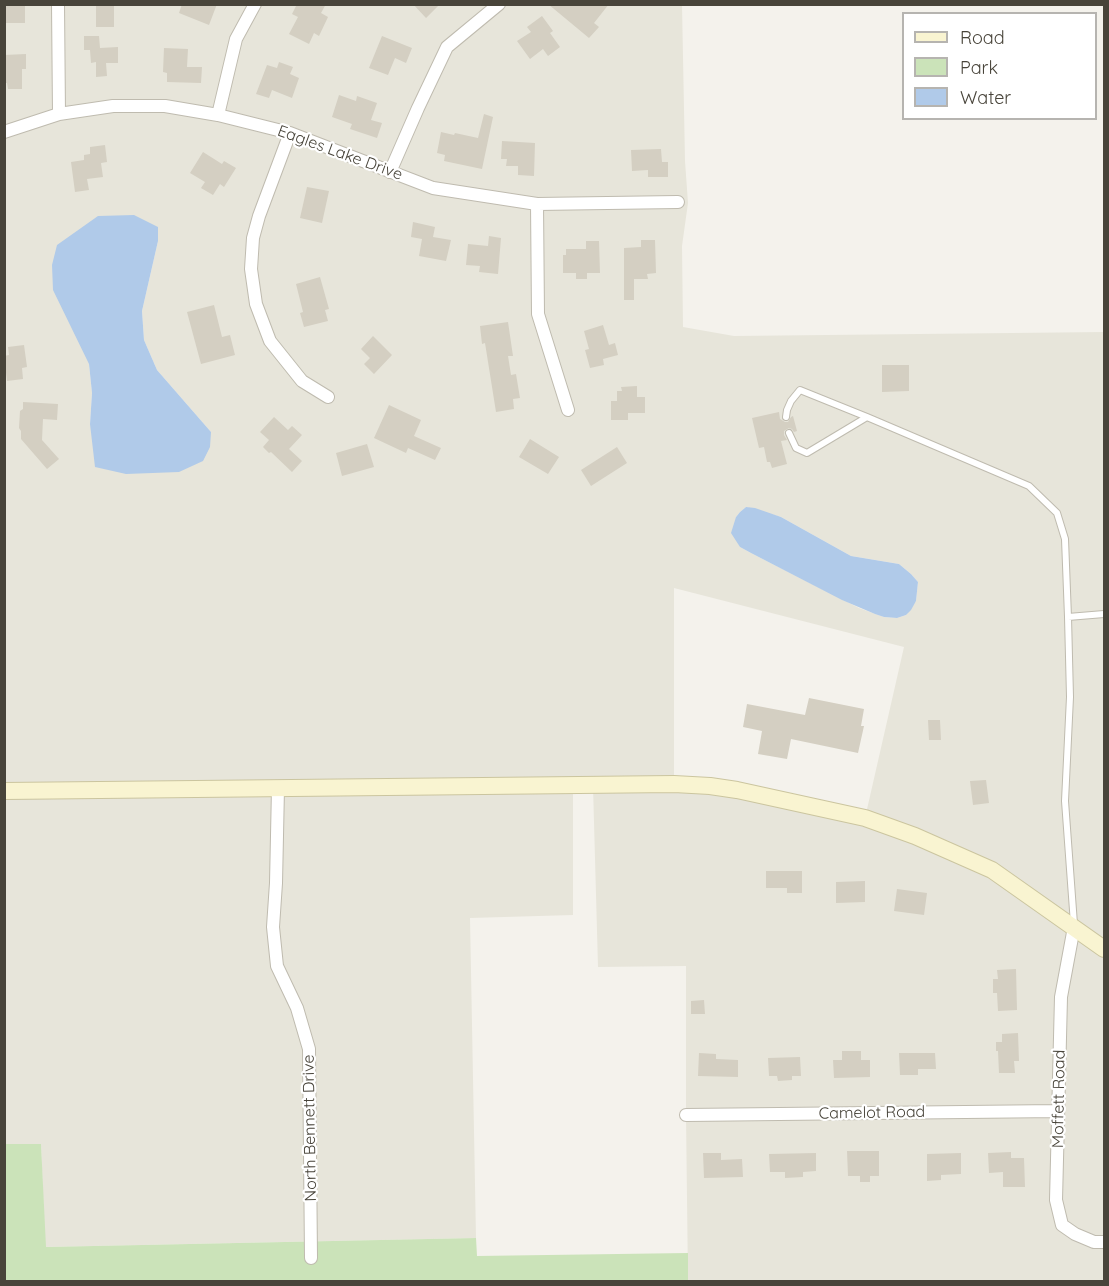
<!DOCTYPE html>
<style>
body{margin:0}
#map{position:relative;width:1109px;height:1286px;overflow:hidden;background:#f4f2ec;font-family:Quicksand,sans-serif}
canvas{display:block}
.frame{position:absolute;inset:0;border:6px solid #48443a;pointer-events:none}
.legend{position:absolute;left:902px;top:12px;width:195px;height:108px;box-sizing:border-box;background:#fff;border:2px solid #b6b4b0;margin:0;padding:8px 10px;list-style:none;font-size:18px;color:#48443a}
.legend li{display:flex;align-items:center;gap:12px;height:30px}
.legend b{width:30px;border:2px solid #b6b4b0}
</style>
<div id="map">
<canvas width="1109" height="1286"></canvas>
<div class="frame"></div>
<ul class="legend">
<li><b style="height:8px;background:#f9f4d1"></b>Road</li>
<li><b style="height:16px;background:#cbe3b9"></b>Park</li>
<li><b style="height:16px;background:#b0cae9"></b>Water</li>
</ul>
</div>
<script>
const context = document.querySelector('canvas').getContext('2d');
context.lineJoin = 'round';
function fillPath(path, color) { context.fillStyle = color; context.fill(path, 'evenodd'); }
const shape = rows => new Path2D(rows.map(r => 'M' + r).join(''));
function strokePath(path, color, width, dash) { context.strokeStyle = color; context.lineWidth = width; context.lineCap = dash ? 'butt' : 'round'; context.setLineDash(dash || []); context.stroke(path); }
function label(font, color, halo, rows, align = 'center') {
  context.font = font + ' Quicksand,sans-serif'; context.lineWidth = 4.5; context.setLineDash([]); context.textBaseline = 'middle'; context.strokeStyle = halo; context.fillStyle = color; for (const [text, x, y, turn = 0] of rows) {
    context.save(); context.translate(x, y); context.rotate((+turn || 0) * Math.PI / 180); context.textAlign = isNaN(turn) ? turn : align; if (halo) context.strokeText(text, 0, 0); context.fillText(text, 0, 0); context.restore();
  }
}
const residential = shape([
 [4,5,682,5,685,161,688,203,682,246,683,327,734,336,1104,332,1104,1281,688,1281,686,1115,686,966,598,967,593,786,573,786,573,915,470,918,476,1238,45,1247,41,1144,4,1144],
 [158,241,142,311,144,340,157,370,211,432,90,424,92,393,89,364],
 [746,507,781,517,851,556,899,564,911,574,918,582,916,601,906,615,897,618,884,617,859,608,751,553,740,547,736,517,740,512],
 [674,588,904,647,865,818,674,784]
]);
const green = shape([
 [4,1144,41,1144,46,1247,476,1238,477,1256,688,1253,688,1281,5,1281]
]);
const water = shape([
 [134,215,158,227,158,241,142,311,144,340,157,370,211,432,210,447,203,461,179,472,126,474,95,467,90,424,92,393,89,364,53,290,52,265,57,245,98,216],
 [746,507,755,508,781,517,851,556,899,564,911,574,918,582,916,601,911,610,906,615,897,618,884,617,875,614,842,600,751,553,740,547,731,533,736,517,740,512]
]);
const building = shape([
 [5,4,25,4,25,23,5,23],
 [96,4,114,4,114,27,96,27],
 [182,4,217,4,209,25,179,13],
 [297,4,326,4,321,13,328,17,319,36,314,33,309,44,289,34,298,17,292,14],
 [413,4,440,4,426,18],
 [548,4,609,4,594,23,599,27,589,38],
 [542,16,553,31,550,33,560,47,548,56,543,49,530,59,517,41,531,32,527,27],
 [84,36,99,36,100,48,118,47,118,63,106,63,107,76,96,77,96,62,91,63,90,50,84,50],
 [382,36,412,48,406,63,395,58,388,75,369,68],
 [164,48,188,49,187,67,202,67,201,83,167,82,167,73,163,72],
 [26,54,26,69,22,69,22,89,8,89,7,83,4,83,4,55],
 [279,62,293,67,290,74,299,78,292,98,272,90,269,98,256,94,267,65,277,68],
 [339,95,356,101,357,96,377,103,371,120,382,123,377,138,350,129,352,124,332,117],
 [484,114,493,117,482,169,444,161,445,155,437,153,441,132,454,135,455,133,478,138],
 [502,141,535,143,534,176,518,175,518,166,506,166,507,159,501,159],
 [105,145,107,162,101,163,103,177,87,179,89,190,75,192,71,162,84,160,84,155,90,154,90,147],
 [661,149,662,162,668,162,668,177,648,177,648,170,632,171,631,150],
 [203,152,222,164,224,161,236,168,224,187,220,184,213,195,201,188,205,182,190,173],
 [307,187,329,191,322,223,300,218],
 [413,222,435,227,433,237,451,240,446,261,419,256,422,239,411,237],
 [489,236,501,238,498,274,479,272,480,266,466,265,468,244,488,246],
 [641,240,655,240,656,273,647,274,648,279,634,279,634,300,624,300,624,248,641,247],
 [586,241,599,241,600,273,587,273,587,279,576,279,576,273,563,273,563,255,566,255,566,249,586,249],
 [320,277,329,309,325,310,328,321,304,327,300,313,303,312,296,284],
 [214,305,222,337,230,335,235,355,201,364,187,312],
 [508,322,513,356,508,356,511,375,516,374,520,398,513,399,514,409,496,412,485,343,482,344,480,326],
 [603,325,609,345,615,343,618,355,603,359,604,365,590,368,585,350,589,349,584,331],
 [373,336,392,355,374,374,364,364,370,358,361,349],
 [24,345,27,367,22,368,23,379,7,381,4,356,9,355,8,347],
 [882,365,909,365,909,391,882,392],
 [637,386,637,397,645,397,645,413,628,413,628,420,611,420,611,401,617,401,617,391,622,391,621,387],
 [23,402,58,404,57,420,43,419,42,440,59,459,47,469,21,439,21,431,19,428,20,411,23,409],
 [389,405,421,420,414,436,441,448,435,460,408,448,406,453,374,438],
 [779,412,780,419,785,422,788,422,791,417,793,416,797,431,794,432,792,429,789,428,784,431,784,435,787,440,781,441,787,464,772,468,770,462,767,462,764,447,759,448,752,418],
 [274,417,288,430,292,426,302,435,289,449,302,461,292,472,271,452,269,453,263,447,269,440,260,432],
 [530,439,559,457,548,474,519,457],
 [367,444,374,467,342,476,336,453],
 [617,447,627,463,591,486,581,470],
 [809,698,864,709,861,726,864,726,858,753,791,739,787,759,758,754,762,731,743,727,747,704,805,715],
 [928,720,940,720,941,740,929,740],
 [986,780,989,803,973,805,970,781],
 [766,871,802,871,802,893,787,893,787,888,766,888],
 [865,881,865,902,836,903,836,882],
 [897,889,927,893,924,915,894,911],
 [1016,969,1017,1010,998,1011,997,993,993,993,993,979,998,979,997,970],
 [704,1000,705,1014,691,1014,691,1001],
 [1018,1033,1019,1061,1014,1061,1015,1073,999,1073,998,1051,996,1051,996,1042,1002,1042,1002,1034],
 [842,1051,861,1051,861,1060,870,1060,870,1077,834,1078,833,1060,842,1060],
 [699,1053,716,1054,716,1059,738,1060,738,1077,698,1076],
 [899,1053,935,1053,936,1069,918,1069,918,1075,900,1075],
 [800,1057,801,1076,792,1076,792,1080,778,1081,777,1076,769,1076,768,1058],
 [847,1151,879,1151,879,1176,870,1176,870,1182,860,1182,860,1176,848,1176],
 [1011,1152,1011,1158,1024,1158,1025,1187,1003,1187,1003,1172,989,1173,988,1153],
 [703,1153,721,1153,721,1160,742,1159,743,1177,704,1178],
 [816,1153,816,1171,803,1172,803,1177,785,1178,785,1172,770,1172,769,1154],
 [961,1153,961,1174,941,1175,941,1180,927,1181,927,1154]
]);
const service = shape([
 [786,417,787,410,791,401,800,390,867,417],
 [789,433,796,448,807,453,867,417,1029,486,1057,513,1065,539,1068,617,1070,697,1065,801,1074,924],
 [1068,617,1104,614]
]);
const minor = shape([
 [58,4,59,114],
 [218,115,236,39,255,4],
 [4,132,59,114,113,106,165,106,218,115,290,133,433,188,537,204,678,202],
 [290,133,259,216,253,238,251,269,256,304,270,341,302,381,328,397],
 [390,172,418,108,447,47,499,4],
 [537,204,538,314,568,410],
 [278,788,276,883,273,927,277,966,297,1008,309,1049,311,1258],
 [1074,927,1061,997,1056,1200,1062,1225,1075,1234,1094,1242,1104,1242],
 [686,1115,1058,1111]
]);
const secondary = shape([
 [4,791,674,784,710,786,737,790,865,818,915,836,992,870,1104,949]
]);
const streetNames = [
 ["Eagles Lake Drive",340,153,20],
 ["Moffett Road",1059,1099,-89],
 ["Camelot Road",872,1113,-1],
 ["North Bennett Drive",310,1128,-91]
];
fillPath(residential, '#e7e5da');
fillPath(green, '#cbe3b9');
fillPath(water, '#b0cae9');
fillPath(building, '#d4cfc2');
strokePath(service, '#bfbbaf', 8);
strokePath(minor, '#bfbbaf', 14);
strokePath(secondary, '#cbc59f', 18);
strokePath(service, '#fff', 6);
strokePath(minor, '#fff', 12);
strokePath(secondary, '#f9f4d1', 16);
label('16px', '#48443a', '#fff', streetNames);
</script>
